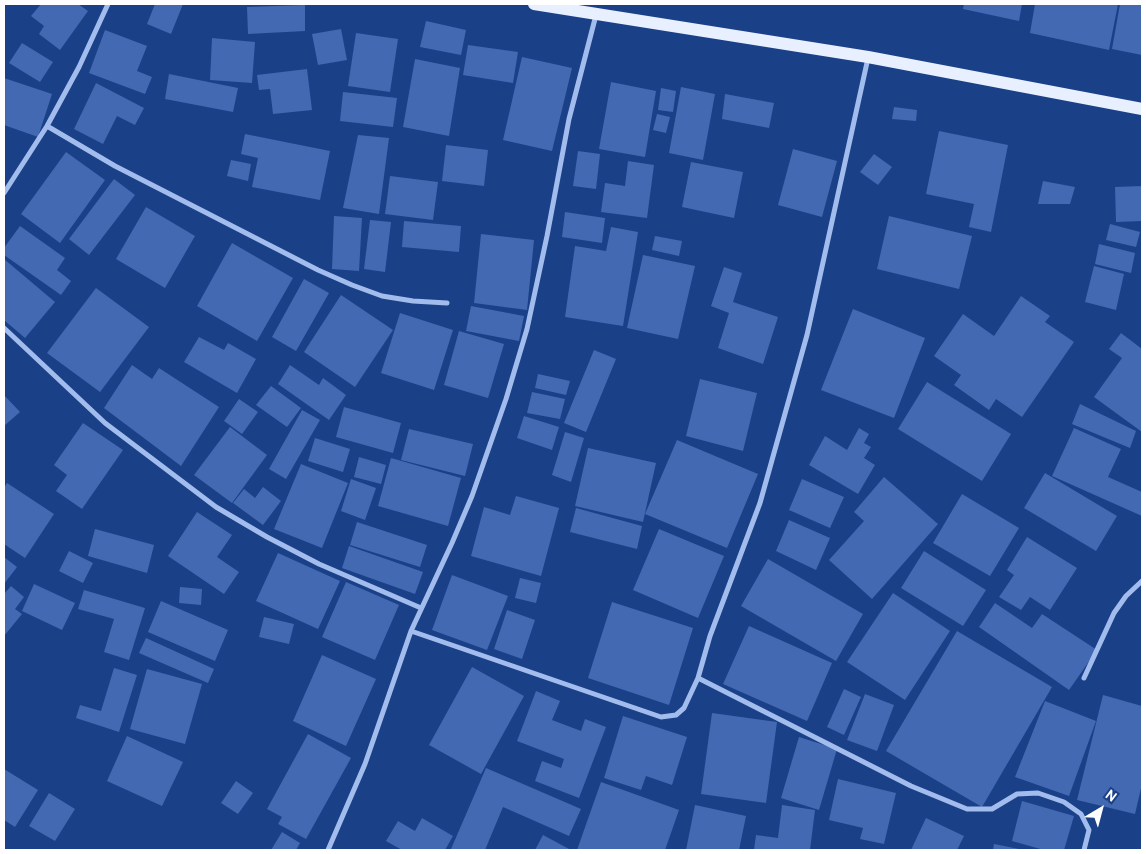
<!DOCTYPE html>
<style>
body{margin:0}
#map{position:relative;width:1146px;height:854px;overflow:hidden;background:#1a4088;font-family:Overpass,sans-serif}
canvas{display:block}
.frame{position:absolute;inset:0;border:5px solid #fff;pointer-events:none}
.north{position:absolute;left:1076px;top:784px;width:50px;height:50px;-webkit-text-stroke:4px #1a4088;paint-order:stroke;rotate:37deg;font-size:14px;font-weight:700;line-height:20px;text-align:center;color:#fff}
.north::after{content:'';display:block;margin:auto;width:18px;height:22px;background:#fff;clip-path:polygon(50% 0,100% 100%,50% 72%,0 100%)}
</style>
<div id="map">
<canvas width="1146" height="854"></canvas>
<div class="frame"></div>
<div class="north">N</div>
</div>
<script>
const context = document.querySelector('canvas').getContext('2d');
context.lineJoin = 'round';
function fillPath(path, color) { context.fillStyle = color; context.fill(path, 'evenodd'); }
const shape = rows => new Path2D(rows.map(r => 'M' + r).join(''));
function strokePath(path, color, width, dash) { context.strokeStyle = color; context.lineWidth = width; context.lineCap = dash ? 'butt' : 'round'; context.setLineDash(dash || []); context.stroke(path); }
const building = shape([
 [41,4,78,4,88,11,60,50,39,34,44,26,31,16],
 [155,4,183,4,171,34,147,24],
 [964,4,1022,4,1019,21,963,9],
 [1035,4,1118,4,1109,50,1030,33],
 [1120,4,1142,4,1142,55,1112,49],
 [305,5,305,31,248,34,247,7],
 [426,21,466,30,461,55,420,47],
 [341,29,347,60,318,65,312,34],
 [105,30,147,46,137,71,152,77,145,94,89,73],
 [356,33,398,39,390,92,348,86],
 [212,38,255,42,252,83,210,80],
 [22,43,53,62,40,82,9,63],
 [468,45,518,52,513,83,463,75],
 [522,57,572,68,552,151,503,140],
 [415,59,460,68,449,136,403,127],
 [307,69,312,110,273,114,270,89,259,90,257,75],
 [169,74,238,88,233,112,165,99],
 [4,78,52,94,38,137,4,125],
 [611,82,656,91,645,157,599,149],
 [96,83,144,108,135,125,117,116,103,144,74,129],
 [681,87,715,94,703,160,669,153],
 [661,88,676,91,673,112,658,110],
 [343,92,397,98,393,127,340,121],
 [725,94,774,103,769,128,722,119],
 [894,107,917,110,916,121,892,119],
 [657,114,670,117,666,133,653,130],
 [939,131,1008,145,991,232,969,227,974,204,926,194],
 [245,134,330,151,320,200,252,187,258,158,241,154],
 [358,135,389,138,379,214,343,208],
 [446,145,488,150,484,186,442,181],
 [793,149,837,161,822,217,778,205],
 [578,151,600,154,596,189,573,186],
 [66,152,105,180,60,243,21,214],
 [874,154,892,167,878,185,860,172],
 [231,160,251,164,248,181,227,176],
 [628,161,654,165,647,218,601,212,605,183,625,186],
 [691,162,743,172,734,218,682,207],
 [390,176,438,182,433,220,385,214],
 [114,179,135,195,89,255,69,239],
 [1043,181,1075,187,1070,204,1038,204],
 [1142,186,1142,221,1116,222,1115,187],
 [146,207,195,236,165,288,116,259],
 [565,212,605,218,602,243,562,237],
 [334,216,362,218,359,271,332,269],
 [889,216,972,236,959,289,877,269],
 [370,220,391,222,385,272,364,269],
 [404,221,461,226,459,252,402,247],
 [1110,224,1140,232,1136,247,1106,240],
 [20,226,65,258,57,270,71,281,61,295,4,255,4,248],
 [611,227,638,232,623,326,565,317,575,246,606,251],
 [481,234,534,240,527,310,474,303],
 [655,236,682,241,679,256,652,250],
 [232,243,293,278,257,341,197,306],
 [1099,244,1135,253,1131,273,1095,264],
 [643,255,695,266,678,339,627,328],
 [4,259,55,302,25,338,4,320],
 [1094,266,1124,274,1116,310,1085,302],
 [724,267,742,273,733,302,778,317,763,364,718,348,729,313,711,306],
 [304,279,329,293,296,351,272,337],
 [96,288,149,327,100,392,47,353],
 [341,295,393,330,355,387,304,352],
 [1021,296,1050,316,1045,322,1074,342,1022,417,996,399,989,410,954,385,961,375,934,356,963,314,994,336],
 [471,306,524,316,519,341,466,331],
 [853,309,925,338,894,418,821,390],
 [400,313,453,330,434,390,381,373],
 [459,331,504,344,488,398,444,385],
 [1121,333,1142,349,1142,432,1094,397,1122,358,1109,349],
 [199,337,224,350,228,343,256,359,237,393,184,362],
 [594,350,616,359,586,432,564,423],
 [132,365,152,379,159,368,219,407,181,466,104,408],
 [290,365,319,385,323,378,346,395,329,420,278,384],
 [538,374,570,381,566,395,535,388],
 [700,379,757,393,743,451,686,436],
 [927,382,1011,434,982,481,898,429],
 [271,386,301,408,287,427,256,405],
 [532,392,565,399,560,419,527,413],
 [4,395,20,412,4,426],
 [239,399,258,412,242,434,224,421],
 [1080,404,1136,431,1130,448,1072,424],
 [344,407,401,423,393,453,336,437],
 [302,410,320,420,286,479,269,469],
 [524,416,559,427,552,450,517,438],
 [83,423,123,450,82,509,56,491,67,475,54,465],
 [230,427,267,455,232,503,194,475],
 [859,428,869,434,864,443,871,447,864,458,875,465,858,494,809,465,825,436,847,450],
 [1074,428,1121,449,1108,477,1142,492,1142,516,1052,476],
 [409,429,473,444,465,476,401,460],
 [565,432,584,438,571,482,552,475],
 [315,438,350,449,343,472,308,461],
 [677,440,758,474,727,548,645,514],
 [588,448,656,463,643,522,575,506],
 [359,457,386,465,381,484,354,477],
 [391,458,461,478,448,526,378,506],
 [301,464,348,483,322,548,274,529],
 [1045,473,1117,516,1096,551,1024,508],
 [884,477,938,524,872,599,829,560,864,521,854,512],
 [351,479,376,488,365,520,341,511],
 [802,479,844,497,830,528,789,510],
 [7,483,54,514,25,558,4,544,4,488],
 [263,487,281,501,263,525,233,503,244,489,255,498],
 [962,494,1019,528,990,576,933,543],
 [516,496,559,508,541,576,471,556,484,507,510,515],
 [576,508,642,526,637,549,570,532],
 [197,512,232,535,217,557,239,572,224,594,168,556],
 [789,520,830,538,816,570,776,551],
 [357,522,427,545,420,567,350,545],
 [95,529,154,545,147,573,88,556],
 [659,529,724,556,698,618,633,590],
 [1027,537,1077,568,1050,610,1030,597,1021,610,999,597,1014,575,1007,570],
 [349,546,423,572,415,594,342,568],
 [69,551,93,563,83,583,59,571],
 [924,551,986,590,963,626,901,588],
 [278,553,340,581,318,629,256,601],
 [4,557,17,567,4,584],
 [768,559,863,614,836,661,741,606],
 [452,575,508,596,487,650,432,630],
 [520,578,541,583,536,603,515,598],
 [346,582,399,605,375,660,322,637],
 [34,584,75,603,62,630,22,611],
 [11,586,24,597,15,609,22,614,4,636,4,594],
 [180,587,202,589,201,605,179,603],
 [84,590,145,608,129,660,104,652,114,619,78,609],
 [893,593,950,631,905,700,847,662],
 [161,601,228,630,215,661,148,632],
 [612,602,693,628,669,705,588,678],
 [995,603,1032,628,1042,614,1097,650,1069,690,979,627],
 [507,610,535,620,522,659,494,649],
 [264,617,294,624,289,644,259,637],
 [749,626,832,663,807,721,723,684],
 [957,631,1052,687,982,807,886,751],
 [146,638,214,669,208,683,139,653],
 [322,655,376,679,346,746,293,721],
 [472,667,524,696,481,774,429,745],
 [114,668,137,675,119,732,76,718,80,705,101,711],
 [147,669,202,684,185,744,130,729],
 [844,689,861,697,844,735,827,727],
 [536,691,560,701,552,720,581,731,585,719,606,727,579,798,535,781,542,761,561,768,564,759,517,741],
 [865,694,894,705,877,751,847,740],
 [1103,695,1142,706,1142,784,1135,814,1077,800],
 [1045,701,1096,721,1069,796,1015,777],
 [712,713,777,722,766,803,701,794],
 [623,716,687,737,672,785,646,776,641,790,604,778],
 [308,734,351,758,306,839,278,824,282,817,267,809],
 [127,736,183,762,162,806,107,781],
 [799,737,837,749,819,810,781,798],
 [486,768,581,809,569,836,503,807,485,850,451,849],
 [4,769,38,790,15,827,4,820],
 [838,779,896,793,884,844,860,839,863,828,829,820],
 [236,781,253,793,238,814,221,803],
 [601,782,679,810,665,850,577,850],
 [49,793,75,809,55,841,29,826],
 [1022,801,1074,816,1064,850,1044,850,1012,841],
 [695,805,746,816,739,850,686,850],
 [782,805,815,810,810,850,754,850,756,835,778,838],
 [422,818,453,836,445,850,402,850,386,841,398,821,415,831],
 [926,818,964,836,957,850,911,850],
 [282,832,300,843,296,850,271,850],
 [543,835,571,850,535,850],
 [994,844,1019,849,1019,850,993,850]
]);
const minor = shape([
 [47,126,115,166,318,270,352,285,382,296,413,301,447,303],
 [4,193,47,126,79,67,108,4],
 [4,328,105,423,216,507,267,537,319,564,421,608],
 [411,631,661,717,676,715,684,708,698,678,710,636,760,503,807,335,868,58],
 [698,678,911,786,967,809,992,809,1017,794,1038,793,1064,802,1081,814,1089,830,1084,850],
 [1084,678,1114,613,1126,596,1142,581],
 [328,850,365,764,411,631,452,543,472,496,506,399,527,329,547,236,569,119,596,15]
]);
const primary = shape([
 [534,4,868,57,1142,109]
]);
fillPath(building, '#4269b2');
strokePath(minor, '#a2bded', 5);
strokePath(primary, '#e8efff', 12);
</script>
